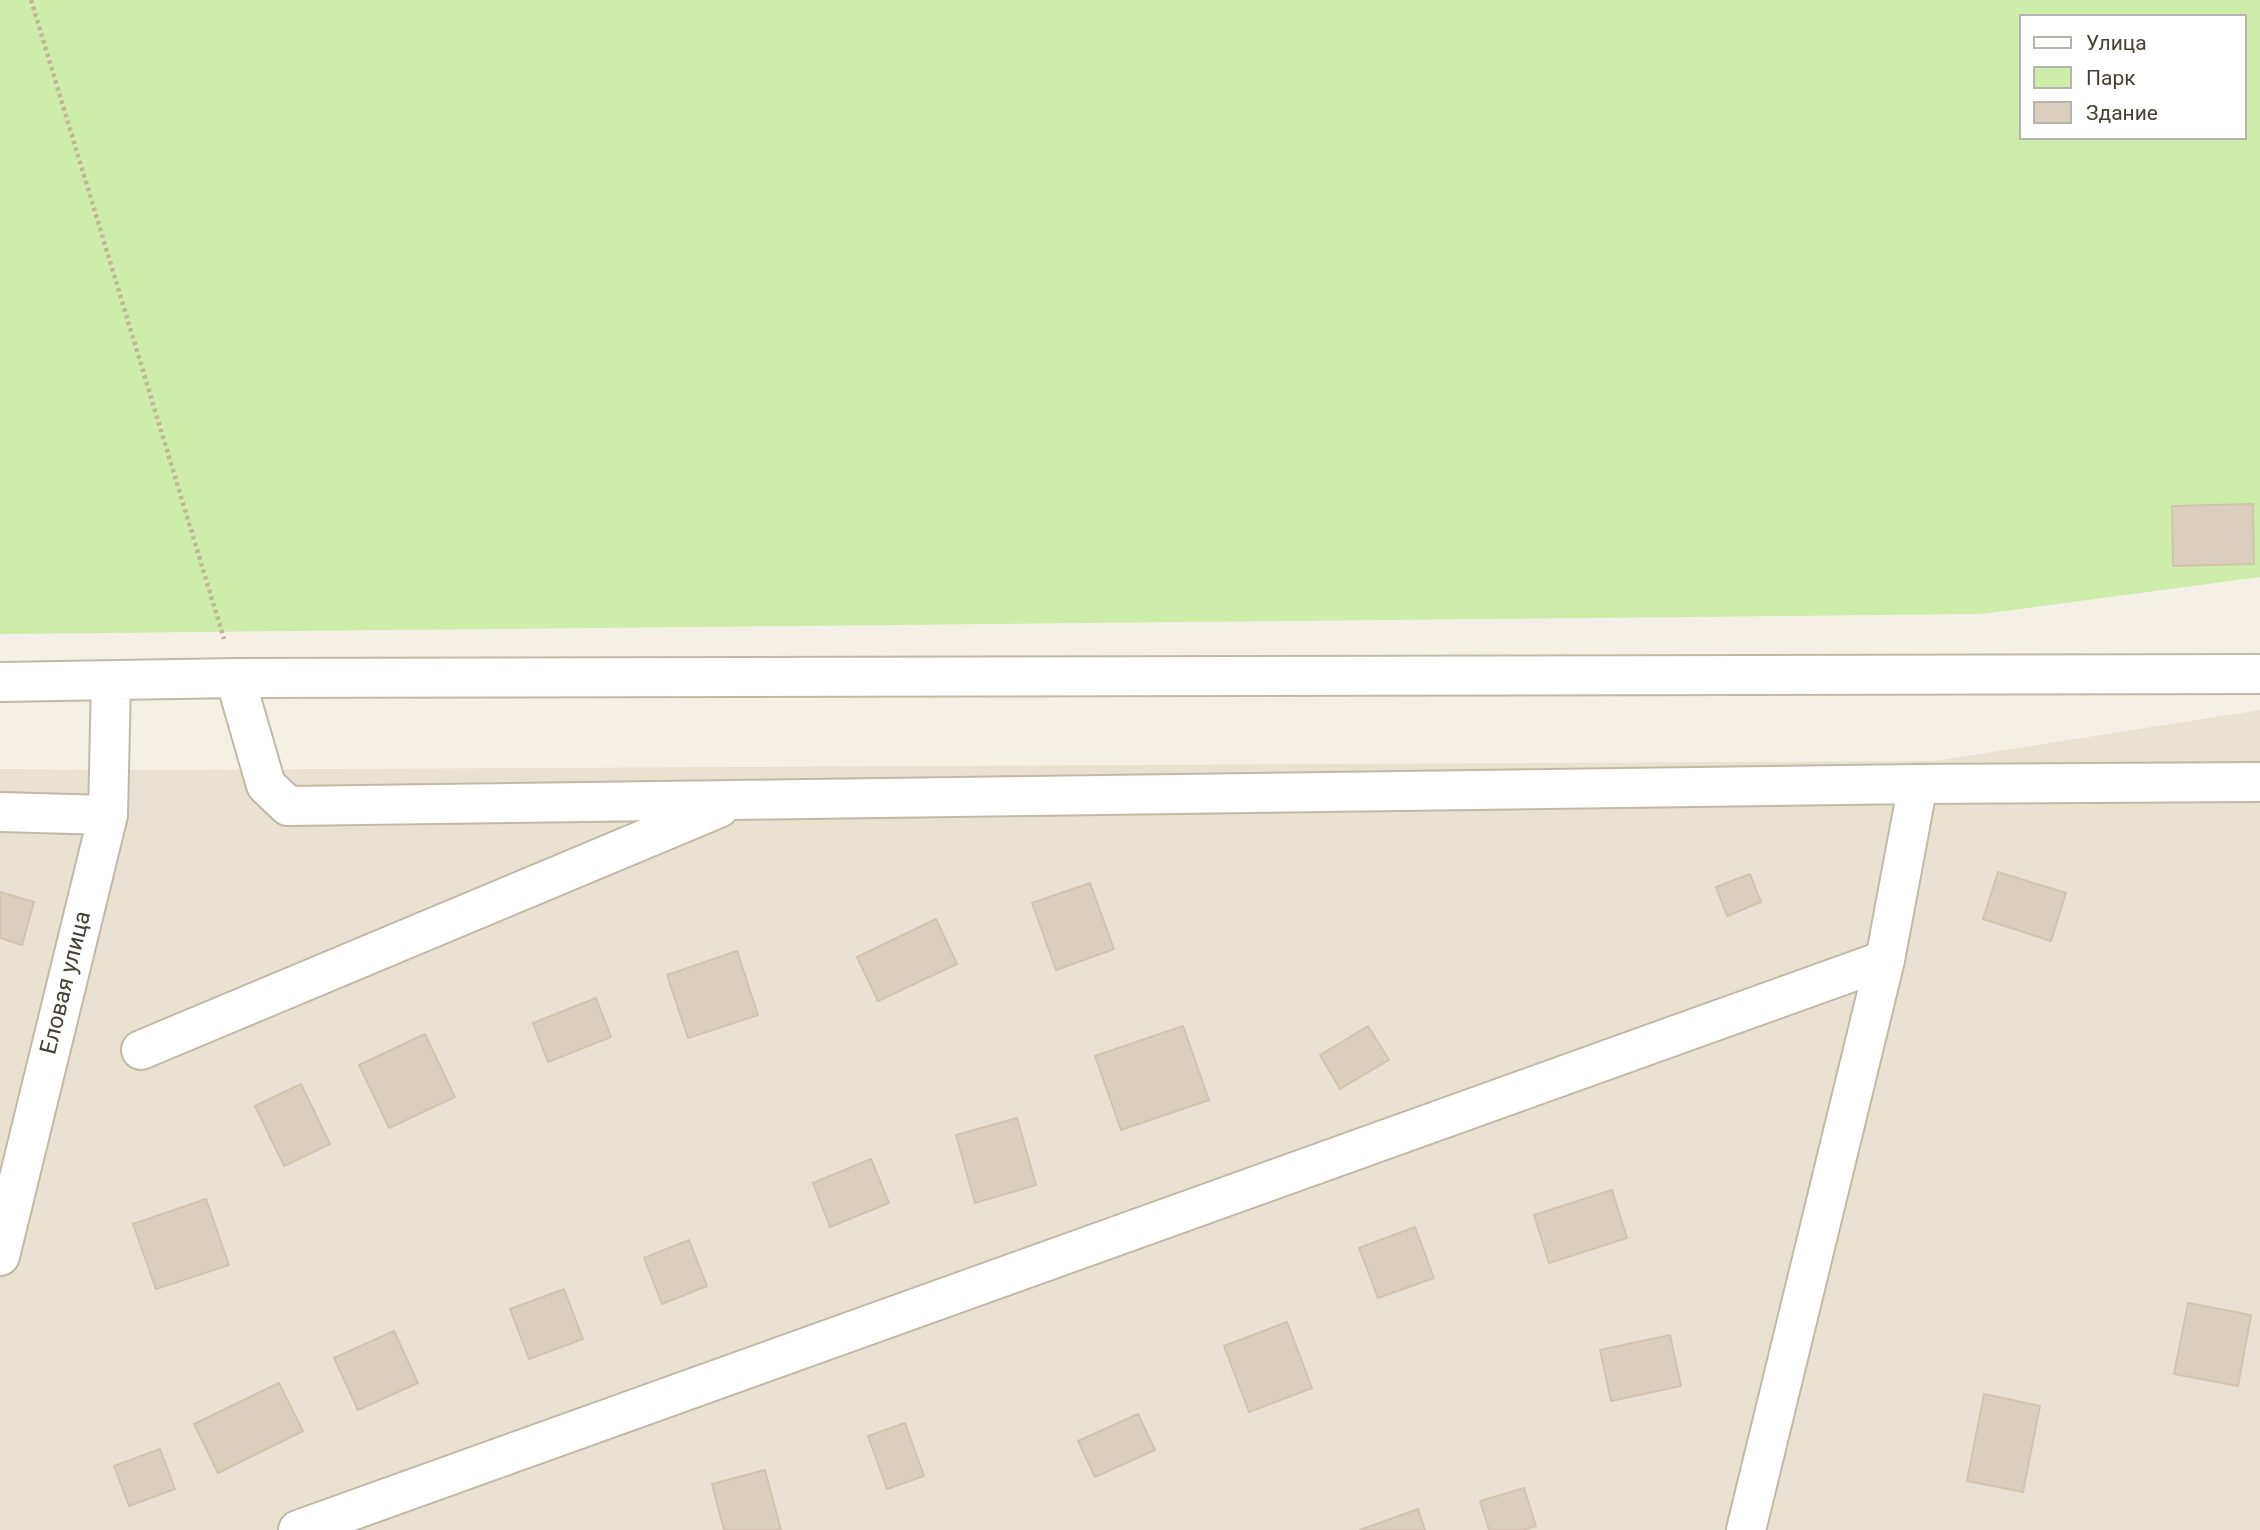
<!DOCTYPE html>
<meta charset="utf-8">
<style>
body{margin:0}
#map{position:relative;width:2260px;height:1530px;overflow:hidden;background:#f4f0e5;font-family:Roboto,sans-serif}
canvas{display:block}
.legend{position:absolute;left:2019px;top:14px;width:228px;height:126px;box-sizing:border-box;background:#fff;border:2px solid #b5b3ae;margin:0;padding:9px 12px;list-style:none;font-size:21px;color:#474034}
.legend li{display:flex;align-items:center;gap:14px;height:35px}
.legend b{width:35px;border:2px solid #b5b3ae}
</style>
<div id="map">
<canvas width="2260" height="1530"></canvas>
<ul class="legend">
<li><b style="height:9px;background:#fff"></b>Улица</li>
<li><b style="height:19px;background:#ceedaa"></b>Парк</li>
<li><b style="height:19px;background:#dacfbc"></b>Здание</li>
</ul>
</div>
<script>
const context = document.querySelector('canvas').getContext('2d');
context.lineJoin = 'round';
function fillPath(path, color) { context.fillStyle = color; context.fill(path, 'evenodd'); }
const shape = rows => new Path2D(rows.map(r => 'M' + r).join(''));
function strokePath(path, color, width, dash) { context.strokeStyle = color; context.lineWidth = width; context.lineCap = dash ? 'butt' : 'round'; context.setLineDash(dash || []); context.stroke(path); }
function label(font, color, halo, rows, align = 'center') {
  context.font = font + ' Roboto,sans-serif'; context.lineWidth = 7; context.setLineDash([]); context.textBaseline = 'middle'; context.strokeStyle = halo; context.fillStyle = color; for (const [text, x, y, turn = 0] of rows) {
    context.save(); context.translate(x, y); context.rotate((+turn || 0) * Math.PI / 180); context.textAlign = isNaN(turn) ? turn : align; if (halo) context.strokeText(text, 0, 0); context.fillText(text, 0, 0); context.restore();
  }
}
const residential = shape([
 [2260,710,2260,1530,0,1530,0,769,135,770,1935,761]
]);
const green = shape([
 [0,0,2260,0,2260,577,1982,614,0,634],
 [2020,16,2244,16,2244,138,2020,138]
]);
const building = shape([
 [2253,504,2254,564,2173,566,2172,506,2253,504],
 [1998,872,2066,893,2051,941,1983,919,1998,872],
 [1750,874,1761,902,1727,916,1716,887,1750,874],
 [1090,883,1114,949,1056,970,1032,903,1090,883],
 [0,892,34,902,22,945,0,938,0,892],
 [936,919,957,964,878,1001,857,957,936,919],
 [737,951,758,1015,688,1038,667,975,737,951],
 [596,998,611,1037,548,1062,533,1023,596,998],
 [1183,1026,1209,1100,1121,1130,1095,1056,1183,1026],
 [1368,1026,1389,1060,1340,1089,1320,1055,1368,1026],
 [425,1034,455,1097,389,1128,359,1065,425,1034],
 [301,1084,330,1144,284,1166,255,1106,301,1084],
 [1017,1118,1036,1185,975,1203,956,1135,1017,1118],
 [871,1159,889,1203,830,1227,813,1183,871,1159],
 [1612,1190,1627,1238,1549,1263,1534,1215,1612,1190],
 [206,1199,229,1265,156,1289,133,1224,206,1199],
 [1415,1227,1434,1278,1378,1298,1359,1248,1415,1227],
 [689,1240,707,1286,662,1304,644,1258,689,1240],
 [564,1289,583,1339,529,1359,510,1309,564,1289],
 [2188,1303,2251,1315,2238,1386,2174,1374,2188,1303],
 [1287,1322,1312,1388,1249,1412,1224,1346,1287,1322],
 [394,1331,418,1383,358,1410,334,1358,394,1331],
 [1670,1335,1681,1386,1611,1401,1600,1350,1670,1335],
 [279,1383,303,1431,218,1473,194,1424,279,1383],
 [1984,1394,2040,1406,2023,1492,1967,1481,1984,1394],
 [1138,1414,1155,1450,1095,1477,1078,1441,1138,1414],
 [905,1423,924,1476,887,1489,868,1436,905,1423],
 [160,1449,175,1489,129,1506,114,1466,160,1449],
 [765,1470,781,1530,724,1530,712,1484,765,1470],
 [1524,1488,1536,1526,1523,1530,1489,1530,1480,1501,1524,1488],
 [1418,1509,1425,1530,1360,1530,1418,1509]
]);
const path = shape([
 [31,0,224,639]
]);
const minor = shape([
 [235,678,266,785,288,806,1918,784,1885,960,1746,1530],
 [0,682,235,678,2260,674],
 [1918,784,2260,782],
 [0,812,108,815,0,1256],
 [108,815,111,682],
 [141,1050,719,808],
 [298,1530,1885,960]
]);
const streetNames = [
 ["Еловая улица",67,983,-76]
];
fillPath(residential, '#e9e2d3');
fillPath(green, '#ceedaa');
fillPath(building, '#dacfbc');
strokePath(building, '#d2c4ac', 2);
strokePath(minor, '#c1b8a7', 42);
strokePath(path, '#c4b496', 4.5, [3.5, 3.5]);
strokePath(minor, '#fff', 38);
label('23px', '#474034', '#fff', streetNames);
</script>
